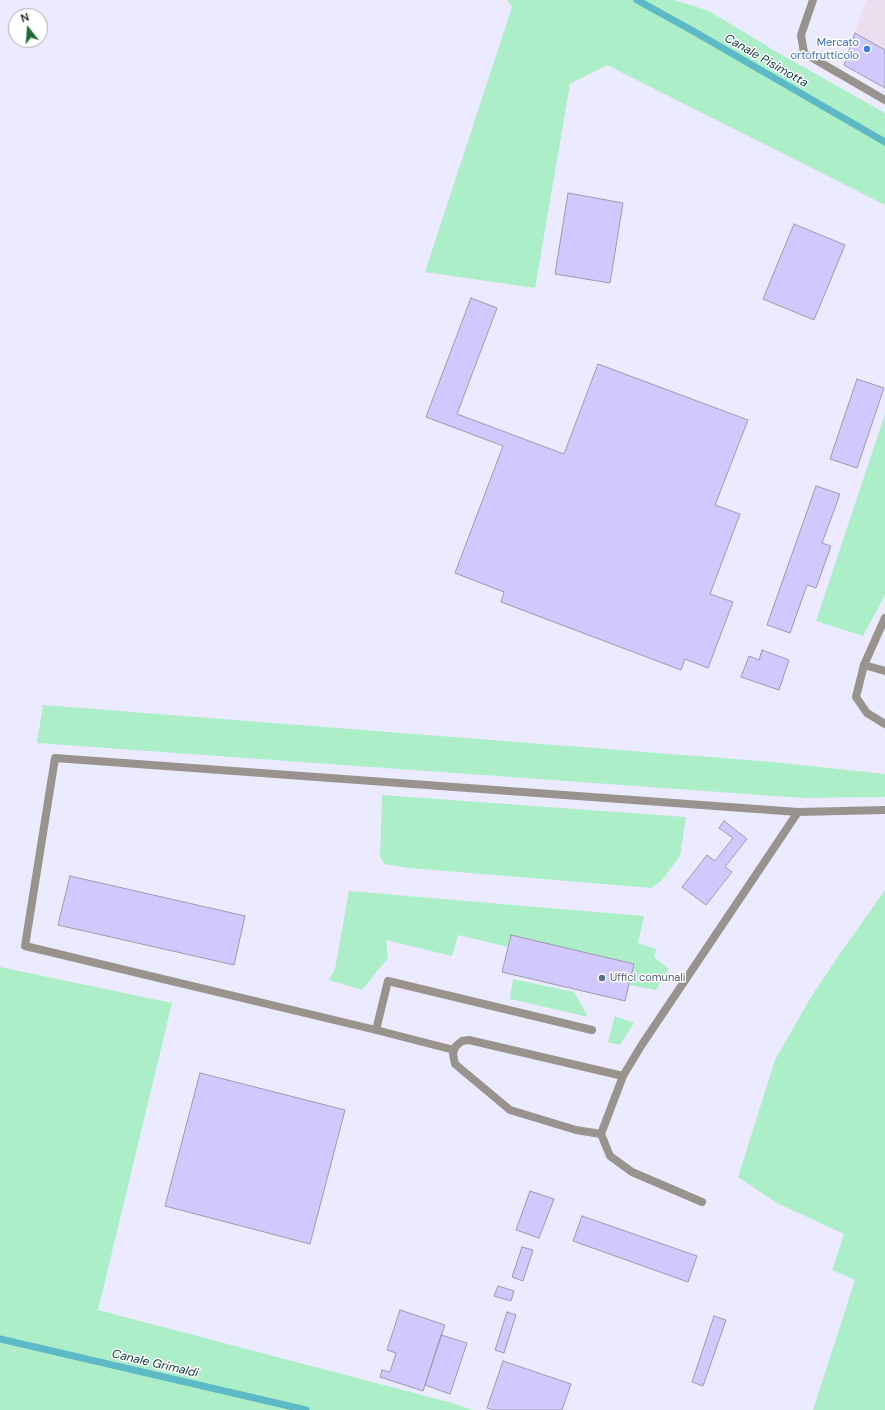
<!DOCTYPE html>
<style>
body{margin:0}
#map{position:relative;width:885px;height:1410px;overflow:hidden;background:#eceafe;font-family:"DM Sans",sans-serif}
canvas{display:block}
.north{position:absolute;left:8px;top:8px;width:40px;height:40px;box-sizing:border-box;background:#fff;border:1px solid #adadaf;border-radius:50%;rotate:343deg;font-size:11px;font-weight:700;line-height:16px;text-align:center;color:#323138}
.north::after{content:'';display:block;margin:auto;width:14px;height:18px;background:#206936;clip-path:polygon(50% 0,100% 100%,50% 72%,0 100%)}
</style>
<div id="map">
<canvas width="885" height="1410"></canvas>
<div class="north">N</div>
</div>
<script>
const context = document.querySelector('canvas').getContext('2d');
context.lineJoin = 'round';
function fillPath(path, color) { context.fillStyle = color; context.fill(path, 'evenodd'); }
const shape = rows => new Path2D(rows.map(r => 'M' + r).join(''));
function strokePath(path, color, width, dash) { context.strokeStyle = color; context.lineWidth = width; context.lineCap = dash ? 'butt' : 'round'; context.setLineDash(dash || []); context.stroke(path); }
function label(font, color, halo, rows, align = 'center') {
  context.font = font + ' "DM Sans",sans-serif'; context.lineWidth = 3; context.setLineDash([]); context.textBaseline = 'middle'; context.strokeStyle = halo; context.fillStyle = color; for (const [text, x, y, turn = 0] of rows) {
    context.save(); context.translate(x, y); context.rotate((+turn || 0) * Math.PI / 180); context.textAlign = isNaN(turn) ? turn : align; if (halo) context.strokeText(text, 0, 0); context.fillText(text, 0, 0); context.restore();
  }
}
const commercial = shape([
 [866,0,885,0,885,88,844,65]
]);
const green = shape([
 [507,0,674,0,709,11,775,51,885,113,885,205,607,65,570,84,535,288,425,272,512,7],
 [885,414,885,595,863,636,816,621],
 [43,705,773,762,885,774,885,797,803,798,37,743],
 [382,795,686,817,680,856,662,880,651,888,409,868,385,864,380,857],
 [885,890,885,1410,813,1410,855,1280,832,1270,844,1234,777,1203,738,1177,775,1060,811,997,837,958],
 [349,891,644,916,638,943,656,949,654,957,669,969,656,990,629,985,634,965,508,947,458,935,452,956,386,940,388,958,362,990,329,980,335,969],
 [0,967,172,1003,98,1310,452,1403,473,1410,0,1410],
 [513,979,574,992,588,1017,510,999],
 [615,1016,634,1023,620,1045,608,1042]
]);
const stream = shape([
 [637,0,693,31,885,142],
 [0,1339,306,1410]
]);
const building = shape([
 [855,33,885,50,885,88,844,65,855,33],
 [568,193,623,203,610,283,555,274,568,193],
 [794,224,845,245,814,320,763,299,794,224],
 [471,298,497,308,457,414,564,454,598,364,748,420,715,505,740,514,710,594,733,602,708,668,685,659,681,670,501,602,504,592,455,573,503,446,426,417,471,298],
 [857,379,884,388,857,468,830,459,857,379],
 [816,486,840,494,822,543,831,546,816,588,807,585,790,633,767,625,816,486],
 [762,650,789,660,779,690,741,677,749,656,759,660,762,650],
 [724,821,747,839,725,867,732,872,706,905,682,887,707,855,715,861,733,838,719,828,724,821],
 [70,876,245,916,234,965,58,925,70,876],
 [511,935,634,964,625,1001,502,972,511,935],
 [200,1073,345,1110,310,1244,165,1206,200,1073],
 [530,1191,554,1199,539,1238,516,1230,530,1191],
 [582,1216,697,1256,688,1282,573,1241,582,1216],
 [522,1247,533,1250,523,1281,512,1277,522,1247],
 [498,1286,514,1291,511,1301,494,1296,498,1286],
 [400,1310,445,1325,423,1391,380,1377,382,1370,390,1372,396,1353,387,1350,400,1310],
 [507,1312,516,1315,504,1353,495,1350,507,1312],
 [714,1316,726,1320,703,1386,692,1382,714,1316],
 [441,1335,467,1343,450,1394,425,1385,441,1335],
 [503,1361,571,1384,562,1410,493,1410,487,1408,503,1361]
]);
const lane = shape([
 [813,0,801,35,804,53,885,100],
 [864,665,885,618],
 [376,1030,388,981,592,1030],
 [454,1050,376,1030,25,946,55,758,798,812],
 [601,1134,576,1130,510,1110,455,1064,453,1054,454,1050,456,1046,462,1041,469,1040,623,1076],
 [702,1202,632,1172,610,1156,601,1134,623,1076,641,1046,798,812,885,810]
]);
const street = shape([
 [885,671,864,665,856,697,867,713,885,724]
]);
const markers = [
 [867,49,4,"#3f7fe0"],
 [602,978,4,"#5c6f8a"]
];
const shopNames = [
 ["Mercato",859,43],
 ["ortofrutticolo",859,56]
];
const serviceNames = [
 ["Uffici comunali",610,978]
];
const waterNames = [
 ["Canale Pisimotta",766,61,30],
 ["Canale Grimaldi",155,1364,13]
];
fillPath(commercial, '#ecddef');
fillPath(green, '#abeec8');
strokePath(stream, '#5db9c5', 7);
fillPath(building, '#d1c9fd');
strokePath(building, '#9c9aad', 1);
strokePath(lane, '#98948d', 8);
strokePath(street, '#98948d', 8);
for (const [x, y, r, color] of markers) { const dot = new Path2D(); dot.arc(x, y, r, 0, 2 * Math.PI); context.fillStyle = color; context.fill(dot); strokePath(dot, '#fff', 1.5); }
label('11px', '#366cbe', '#fff', shopNames, 'right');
label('11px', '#4e5e75', '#fff', serviceNames, 'left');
label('italic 12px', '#0a383d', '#fff', waterNames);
</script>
